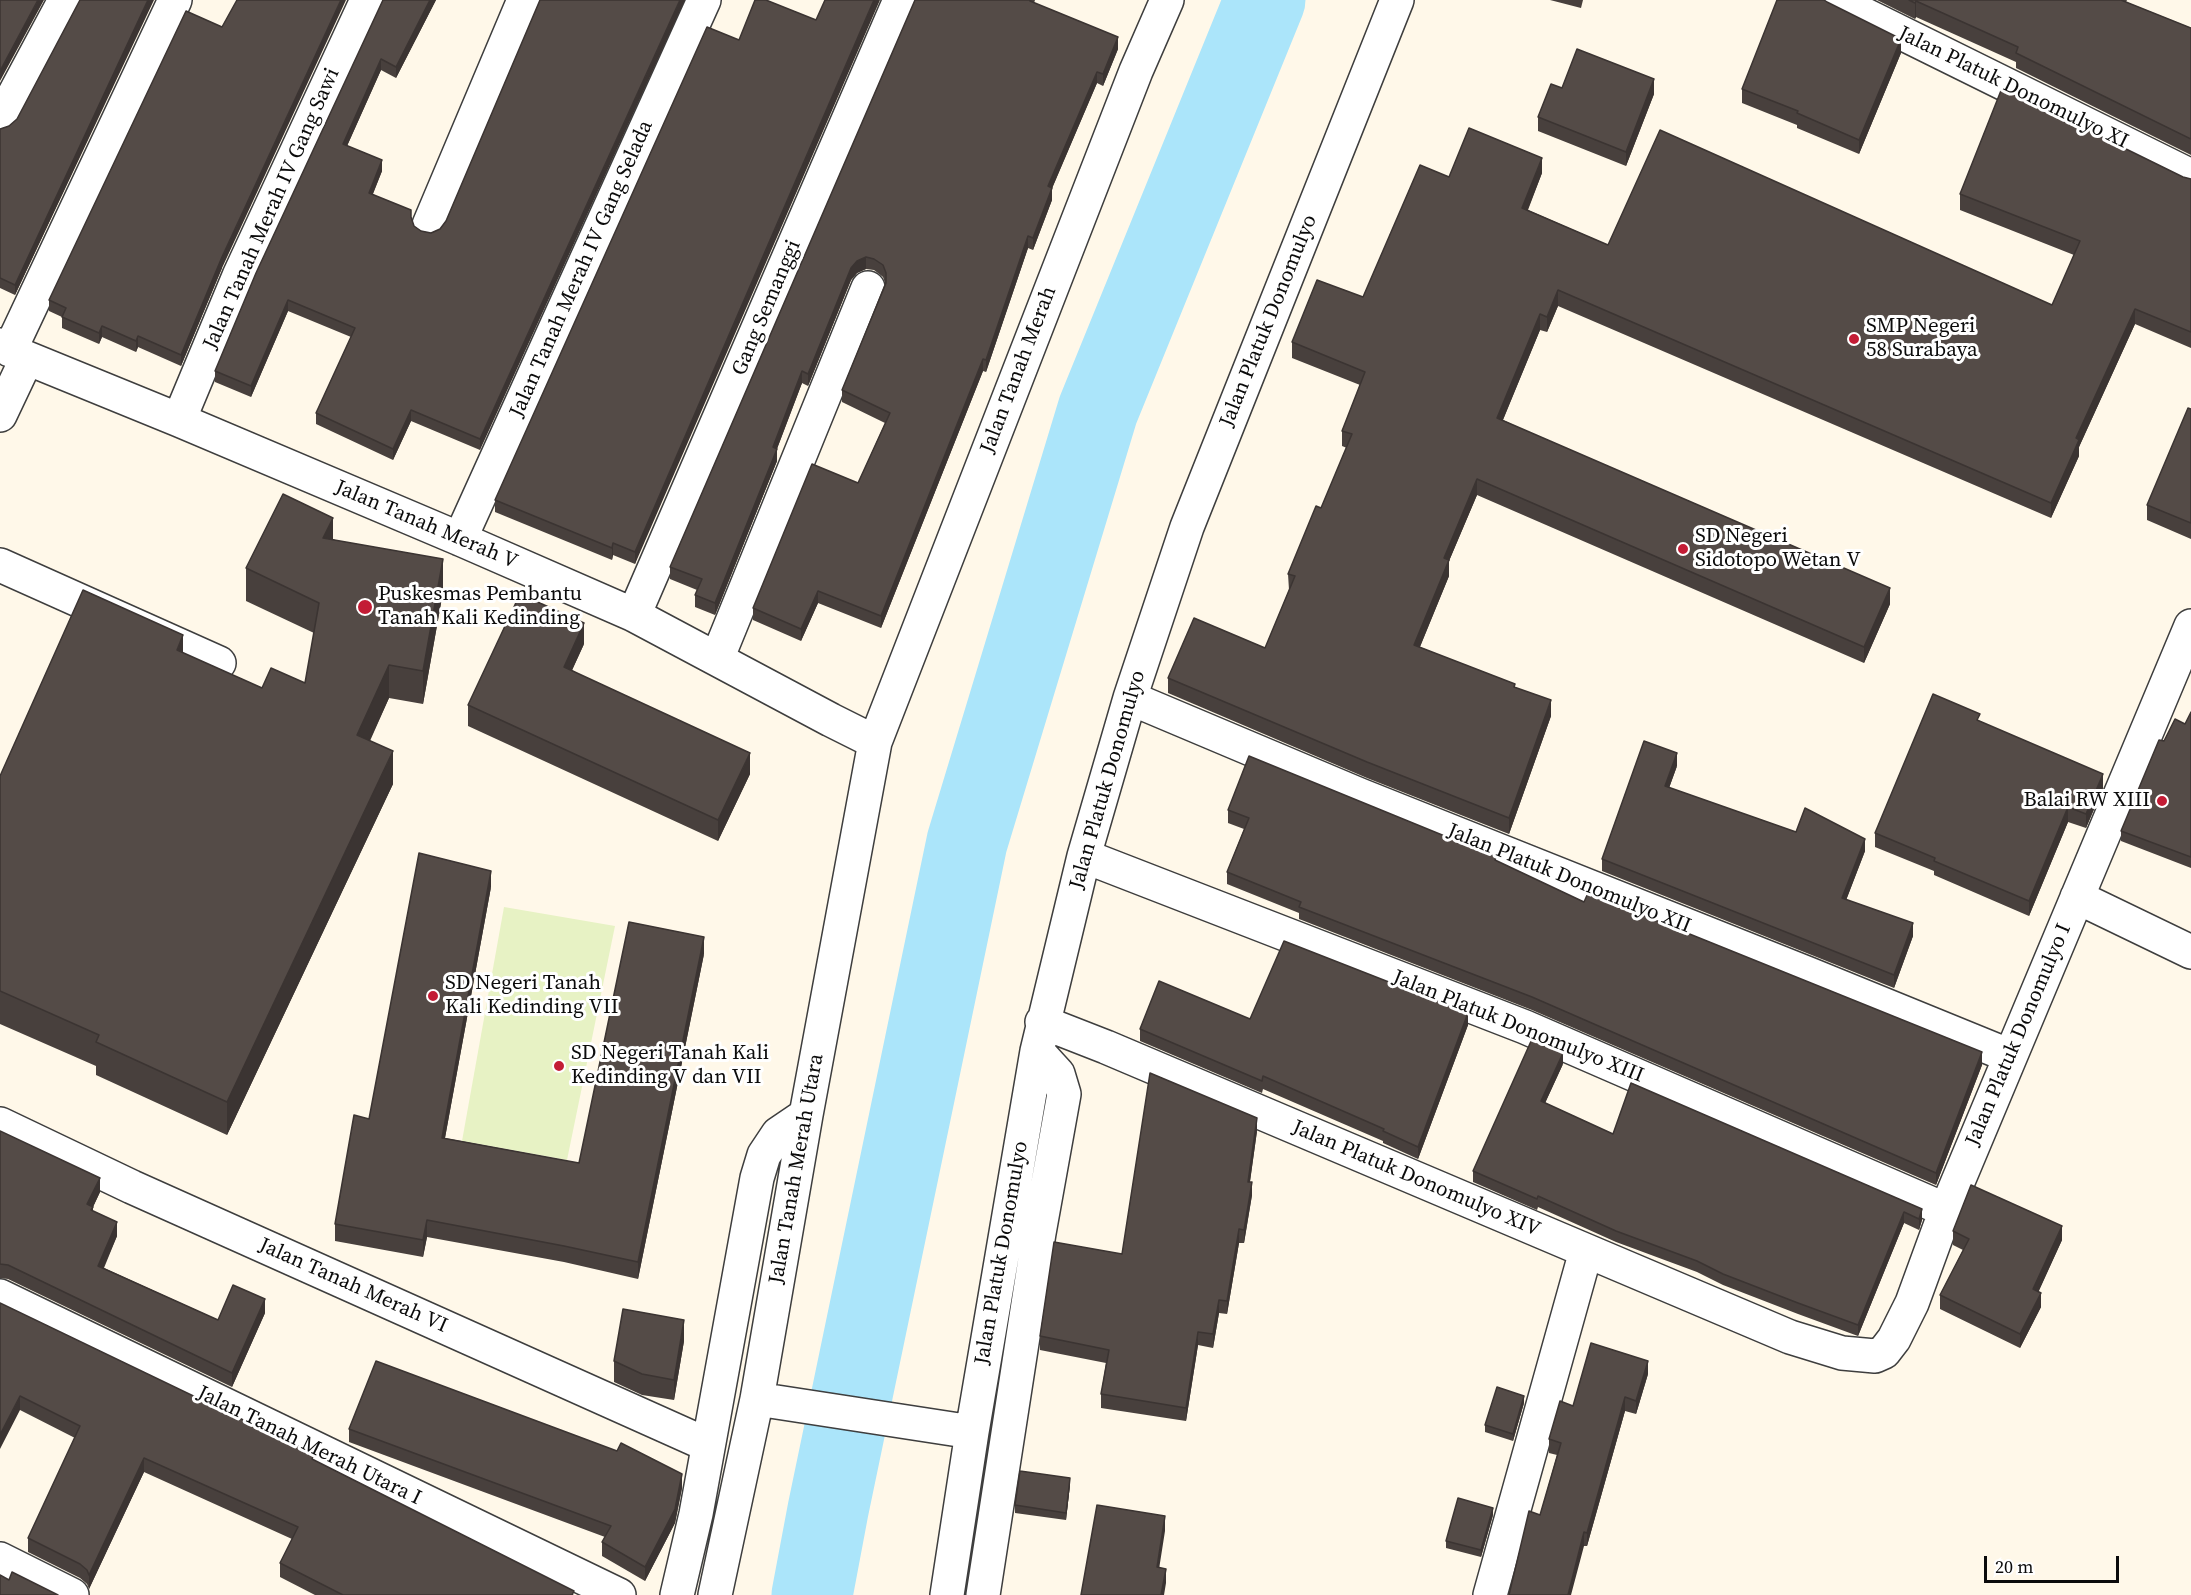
<!DOCTYPE html>
<style>
body{margin:0}
#map{position:relative;width:2191px;height:1595px;overflow:hidden;background:#fff8e9;font-family:"Source Serif 4",serif}
canvas{display:block}
.scale{position:absolute;left:1984px;top:1556px;width:135px;height:27px;box-sizing:border-box;border:3px solid #0b0b0b;border-top:0;padding-left:8px;font-size:18px;line-height:21px;white-space:nowrap;color:#0b0b0b;-webkit-text-stroke:4px #fff;paint-order:stroke}
</style>
<div id="map">
<canvas width="2191" height="1595"></canvas>
<div class="scale">20 m</div>
</div>
<script>
const context = document.querySelector('canvas').getContext('2d');
context.lineJoin = 'round';
function fillPath(path, color) { context.fillStyle = color; context.fill(path, 'evenodd'); }
const shape = rows => new Path2D(rows.map(r => 'M' + r).join(''));
function strokePath(path, color, width, dash) { context.strokeStyle = color; context.lineWidth = width; context.lineCap = dash ? 'butt' : 'round'; context.setLineDash(dash || []); context.stroke(path); }
function label(font, color, halo, rows, align = 'center') {
  context.font = font + ' "Source Serif 4",serif'; context.lineWidth = 6; context.setLineDash([]); context.textBaseline = 'middle'; context.strokeStyle = halo; context.fillStyle = color; for (const [text, x, y, turn = 0] of rows) {
    context.save(); context.translate(x, y); context.rotate((+turn || 0) * Math.PI / 180); context.textAlign = isNaN(turn) ? turn : align; if (halo) context.strokeText(text, 0, 0); context.fillText(text, 0, 0); context.restore();
  }
}
const pitch = shape([
 [504,907,615,926,567,1160,462,1141]
]);
const river = shape([
 [812,1595,828,1510,967,842,1098,410,1265,0]
]);
const minor = shape([
 [1835,0,2191,176],
 [0,121,65,0],
 [429,225,524,0],
 [0,345,27,358,179,420,460,539,634,615,831,720,875,742],
 [10,350,175,0],
 [0,415,27,358],
 [179,420,239,276,367,0],
 [460,539,704,0],
 [0,565,219,663],
 [634,615,900,0],
 [717,659,868,288],
 [1130,698,1360,795,1809,974,2010,1056],
 [1084,856,1525,1027,1946,1210],
 [2077,897,2191,952],
 [1042,1022,1106,1047,1790,1337,1842,1353,1875,1356,1884,1352,1894,1339,1912,1303,1946,1210,2191,626],
 [0,1124,132,1187,708,1445],
 [0,1296,619,1595],
 [757,1399,972,1432],
 [0,1559,72,1595],
 [677,1595,696,1514,757,1178,764,1155,778,1134,806,1115],
 [715,1595,757,1399,806,1115,875,742,1136,71,1167,0],
 [947,1595,972,1432,1037,1051,1084,856,1130,698,1187,527,1397,0],
 [983,1595,1039,1233,1064,1094,1058,1074,1037,1051],
 [1490,1595,1586,1251]
]);
const wall = shape([
 [383,0,436,0,396,78,381,70,347,146,382,171,373,194,411,219,414,226,421,231,431,233,440,229,446,221,540,0,480,450,411,421,393,460,316,424,316,413,351,337,288,311,251,397,215,382,215,371],
 [915,0,1035,0,1034,3,1118,49,1103,86,1097,83,1052,188,1052,200,1033,250,1028,248,986,372,983,371,881,628,818,603,801,641,753,620,753,608,858,483,885,423,842,402,842,390,885,283,883,277,874,270,866,269,857,273,851,280,808,386,802,383,777,449,777,461,715,615,695,607,695,595,697,590,670,579,670,567],
 [1550,0,1583,0,1581,8],
 [1877,0,2127,0,2126,2,2191,28,2191,155,2016,68,2016,62,1916,17,1915,19],
 [1827,2,1901,53,1859,154,1797,128,1797,125,1742,103,1742,89],
 [150,6,15,295,0,288,0,129,9,126],
 [816,20,635,564,613,555,612,560,495,512,495,500,739,40],
 [222,27,222,268,181,366,138,347,136,352,102,337,99,344,62,328,62,317,49,311,49,300],
 [1562,88,1654,94,1626,166,1538,131,1538,117],
 [1542,173,1528,210,1608,245,2052,305,2074,255,1960,210,1960,194,2183,177,2191,179,2191,348,2135,324,2079,447,2079,456,2051,518,1558,306,1547,332,1540,330,1503,420,1890,604,1864,663,1477,495,1449,561,1449,576,1420,647,1515,687,1551,716,1509,834,1367,778,1168,693,1168,678,1265,648,1289,590,1288,574,1321,508,1347,448,1342,446,1342,431,1360,385,1292,358,1292,342,1363,297,1449,177],
 [2191,409,2191,539,2147,520,2147,505],
 [333,539,443,592,423,704,389,698,370,741,393,784,227,1135,96,1075,96,1066,0,1024,0,776,183,653,262,688,305,683,314,633,246,601,246,568],
 [584,644,572,670,750,774,718,841,468,726,468,705],
 [2191,712,2191,868,2121,841,2121,831,2164,741,2185,724],
 [1980,721,2103,788,2086,828,2068,822,2029,916,1934,875,1934,871,1875,847,1875,833],
 [1677,766,1669,788,1796,832,1865,851,1846,900,1913,936,1894,988,1602,871,1602,859],
 [1228,810,1496,861,1584,902,1982,1065,1936,1185,1532,1010,1299,919,1299,913,1227,884,1227,872,1244,829,1228,823],
 [491,887,445,1138,579,1163,704,954,638,1279,564,1262,427,1237,423,1257,335,1241,335,1224,369,1119],
 [1250,1019,1468,1025,1418,1159,1383,1143,1383,1141,1263,1089,1262,1093,1140,1041,1140,1029],
 [1563,1064,1545,1103,1613,1134,1631,1083,1922,1220,1919,1230,1904,1223,1858,1336,1798,1314,1723,1285,1697,1272,1616,1242,1538,1207,1537,1210,1473,1182,1473,1171],
 [0,1131,100,1192,93,1207,93,1211,117,1236,104,1268,218,1320,265,1313,232,1387,8,1279,0,1278],
 [1257,1131,1250,1182,1252,1195,1244,1243,1239,1243,1227,1314,1219,1313,1213,1348,1198,1345,1186,1421,1101,1408,1101,1394,1106,1363,1040,1350,1040,1336,1122,1254],
 [1953,1231,2062,1240,2038,1292,2041,1307,2020,1348,1940,1309,1940,1295,1963,1250,1953,1245],
 [0,1303,314,1460,574,1595,315,1595,280,1577,280,1563,292,1539,144,1472,89,1589,87,1584,80,1578,28,1552,28,1538,75,1438,20,1410],
 [684,1341,674,1400,642,1395,614,1382,614,1361],
 [1648,1374,1636,1414,1625,1411,1587,1546,1584,1546,1540,1515,1557,1455,1549,1453,1549,1439,1573,1406],
 [1524,1403,1513,1441,1485,1432,1485,1425],
 [349,1429,682,1488,675,1523,645,1581,602,1556,602,1542,605,1537,349,1442],
 [1070,1485,1066,1520,1015,1513,1015,1505],
 [1493,1515,1481,1557,1446,1548,1446,1541]
]);
const shadedWall = shape([
 [38,0,44,0,0,81,0,71],
 [148,0,154,0,15,295,15,285],
 [341,0,346,0,222,268,181,366,181,355,222,257],
 [430,0,436,0,396,78,396,67],
 [680,0,685,0,480,450,480,439],
 [874,0,880,0,635,564,635,552],
 [1916,1,1916,17,1915,19,1915,3],
 [1118,37,1118,49,1103,86,1103,74],
 [1901,39,1901,53,1859,154,1859,140],
 [381,59,381,70,343,155,343,144],
 [1097,72,1097,83,1048,198,1048,186],
 [1654,79,1654,94,1626,166,1626,152],
 [1542,158,1542,173,1522,224,1522,208],
 [382,160,382,171,369,203,369,193],
 [1052,188,1052,200,1033,250,1033,238],
 [1028,236,1028,248,986,372,986,360],
 [866,257,866,269,857,273,851,280,808,386,808,374,851,268,857,261],
 [1558,290,1558,306,1547,332,1547,317],
 [288,300,288,311,251,397,251,386],
 [2135,309,2135,324,2079,447,2079,456,2051,518,2051,503,2076,438],
 [1540,314,1540,330,1497,434,1497,418],
 [102,326,102,337,99,344,99,333],
 [138,336,138,347,136,352,136,341],
 [983,359,983,371,881,628,881,616],
 [802,371,802,383,773,459,777,449,777,461,715,615,715,603],
 [411,410,411,421,393,460,393,449],
 [1477,479,1477,495,1449,561,1449,576,1414,661,1414,645,1444,558],
 [333,518,333,551,323,538],
 [613,543,613,555,612,560,612,548],
 [443,559,443,592,423,704,423,671],
 [1890,588,1890,604,1864,663,1864,647],
 [818,591,818,603,801,641,801,629],
 [584,623,584,644,564,688,564,667],
 [183,635,183,668,177,650],
 [389,665,389,698,357,768,357,735],
 [1551,700,1551,716,1509,834,1509,818],
 [393,751,393,784,227,1135,227,1102],
 [750,753,750,774,718,841,718,820],
 [1677,753,1677,766,1665,799,1665,786],
 [2103,774,2103,788,2086,828,2086,814],
 [2068,807,2068,822,2029,916,2029,901],
 [1865,839,1865,851,1842,911,1842,898],
 [491,871,491,887,442,1154,442,1138],
 [1913,923,1913,936,1894,988,1894,975],
 [704,937,704,954,638,1279,638,1262],
 [1468,1013,1468,1025,1418,1159,1418,1147],
 [1982,1052,1982,1065,1936,1185,1936,1173],
 [1563,1053,1563,1064,1541,1112,1541,1101],
 [1257,1118,1257,1131,1248,1195,1248,1182],
 [100,1178,100,1192,93,1207,93,1221,87,1204],
 [1252,1182,1252,1195,1244,1243,1244,1230],
 [1922,1209,1922,1220,1919,1230,1919,1219],
 [1904,1212,1904,1223,1858,1336,1858,1325],
 [427,1220,427,1237,423,1257,423,1240],
 [117,1222,117,1236,98,1280,98,1266],
 [2062,1226,2062,1240,2033,1304,2033,1289],
 [1239,1229,1239,1243,1227,1314,1227,1301],
 [2041,1293,2041,1307,2020,1348,2020,1334],
 [265,1299,265,1313,232,1387,232,1373],
 [1219,1300,1219,1313,1213,1348,1213,1334],
 [684,1320,684,1341,674,1400,674,1380],
 [1198,1332,1198,1345,1186,1421,1186,1408],
 [1648,1361,1648,1374,1636,1414,1636,1401],
 [20,1396,20,1410,0,1449,0,1435],
 [1524,1396,1524,1403,1513,1441,1513,1434],
 [1625,1397,1625,1411,1587,1546,1587,1533],
 [144,1458,144,1472,89,1589,89,1575],
 [682,1474,682,1488,675,1523,645,1581,645,1567],
 [1070,1478,1070,1485,1066,1520,1066,1513],
 [1493,1508,1493,1515,1481,1557,1481,1550],
 [1165,1516,1165,1531,1157,1582,1157,1567],
 [1584,1532,1584,1546,1571,1595,1568,1595],
 [1166,1569,1166,1583,1164,1595,1161,1595]
]);
const building = shape([
 [0,0,38,0,0,71,0,0],
 [80,0,148,0,15,285,0,278,0,129,9,126,17,119,80,0],
 [237,0,341,0,222,257,181,355,138,336,136,341,102,326,99,333,62,317,66,308,49,300,186,11,222,27,237,0],
 [383,0,430,0,396,67,381,59,343,144,382,160,369,193,411,210,411,217,414,226,421,231,431,233,440,229,446,221,540,0,680,0,480,439,411,410,393,449,316,413,355,328,288,300,251,386,215,371,256,273,383,0],
 [755,0,766,0,816,20,825,0,874,0,635,552,613,543,612,548,495,500,707,27,739,40,755,0],
 [915,0,1031,0,1030,1,1118,37,1103,74,1097,72,1048,186,1052,188,1033,238,1028,236,986,360,983,359,881,616,818,591,801,629,753,608,812,464,858,483,890,413,842,390,886,283,886,273,883,265,874,259,866,257,857,261,851,268,808,374,802,371,773,447,777,449,715,603,695,595,702,579,670,567,915,0],
 [1777,0,1824,0,1827,2,1901,39,1859,140,1797,113,1798,111,1742,89,1777,0],
 [1909,0,2121,0,2191,28,2191,139,2016,53,2018,47,1916,1,1915,3,1909,0],
 [1577,49,1654,79,1626,152,1538,117,1551,84,1562,88,1577,49],
 [2002,88,2183,177,2191,179,2191,332,2135,309,2076,438,2079,440,2051,503,1558,290,1547,317,1540,314,1497,418,1890,588,1864,647,1477,479,1444,558,1449,560,1414,645,1515,684,1514,687,1551,700,1509,818,1367,762,1168,678,1194,618,1265,648,1295,576,1288,574,1316,506,1321,508,1352,434,1342,431,1365,372,1292,342,1317,280,1363,297,1420,165,1449,177,1469,128,1542,158,1522,208,1608,245,1660,130,2052,305,2080,241,1960,194,2002,88],
 [2188,408,2191,409,2191,523,2147,505,2188,408],
 [283,494,333,518,323,538,443,559,423,671,389,665,357,735,393,751,227,1102,96,1042,99,1035,0,991,0,776,83,590,183,635,177,650,262,688,271,668,305,683,319,603,246,568,283,494],
 [520,594,584,623,564,667,750,753,718,820,468,705,520,594],
 [1933,694,1980,714,1977,720,2103,774,2086,814,2068,807,2029,901,1934,861,1935,858,1875,833,1933,694],
 [2191,712,2191,857,2121,831,2159,740,2164,741,2175,719,2185,724,2191,712],
 [1644,741,1677,753,1665,786,1796,832,1805,808,1865,839,1842,898,1913,923,1894,975,1602,859,1644,741],
 [1249,756,1496,857,1495,860,1584,902,1588,893,1982,1052,1936,1173,1532,997,1299,907,1301,902,1227,872,1249,818,1228,810,1249,756],
 [419,853,491,871,442,1138,579,1163,629,922,704,937,638,1262,564,1246,427,1220,423,1240,335,1224,354,1115,369,1119,419,853],
 [1284,941,1468,1013,1418,1147,1383,1131,1384,1129,1263,1076,1262,1081,1140,1029,1159,981,1250,1019,1284,941],
 [1532,1039,1563,1053,1541,1101,1613,1134,1631,1083,1922,1209,1919,1219,1904,1212,1858,1325,1798,1303,1723,1274,1697,1261,1616,1231,1538,1196,1537,1199,1473,1171,1532,1039],
 [1150,1073,1257,1118,1248,1182,1252,1182,1244,1230,1239,1229,1227,1301,1219,1300,1213,1334,1198,1332,1186,1408,1101,1394,1109,1350,1040,1336,1054,1242,1122,1254,1150,1073],
 [0,1131,100,1178,87,1204,93,1207,91,1210,117,1222,98,1266,218,1320,233,1285,265,1299,232,1373,8,1265,0,1264,0,1131],
 [1971,1185,2062,1226,2033,1289,2041,1293,2020,1334,1940,1295,1969,1239,1953,1231,1971,1185],
 [0,1303,314,1454,312,1459,574,1591,572,1595,343,1595,280,1563,298,1527,144,1458,89,1575,87,1570,80,1564,28,1538,80,1426,20,1396,0,1435,0,1303],
 [623,1309,684,1320,674,1380,642,1374,614,1361,623,1309],
 [1591,1343,1648,1361,1636,1401,1625,1397,1587,1533,1584,1532,1568,1595,1509,1595,1529,1511,1540,1515,1561,1443,1549,1439,1560,1401,1573,1406,1591,1343],
 [376,1361,617,1451,621,1443,682,1474,675,1509,645,1567,602,1542,611,1526,349,1429,376,1361],
 [1497,1387,1524,1396,1513,1434,1485,1425,1497,1387],
 [1020,1471,1070,1478,1066,1513,1015,1505,1020,1471],
 [1458,1498,1493,1508,1481,1550,1446,1541,1458,1498],
 [1097,1505,1165,1516,1157,1567,1166,1569,1161,1595,1081,1595,1097,1505],
 [12,1572,58,1595,0,1595,0,1575,9,1580,12,1572]
]);
const markers = [
 [1854,339,6,"#c31c35"],
 [1683,549,6,"#c31c35"],
 [365,607,8,"#c31c35"],
 [2162,801,6,"#c31c35"],
 [433,996,6,"#c31c35"],
 [559,1066,6,"#c31c35"]
];
const streetNames = [
 ["Jalan Platuk Donomulyo XI",2013,88,26],
 ["Jalan Tanah Merah IV Gang Sawi",272,209,-66],
 ["Jalan Tanah Merah IV Gang Selada",582,269,-66],
 ["Gang Semanggi",767,308,-67],
 ["Jalan Platuk Donomulyo",1269,321,-68],
 ["Jalan Tanah Merah",1019,370,-69],
 ["Jalan Tanah Merah V",426,525,23],
 ["Jalan Platuk Donomulyo",1108,780,-74],
 ["Jalan Platuk Donomulyo XII",1569,879,22],
 ["Jalan Platuk Donomulyo XIII",1518,1027,22],
 ["Jalan Platuk Donomulyo I",2019,1035,-67],
 ["Jalan Tanah Merah Utara",797,1169,-80],
 ["Jalan Platuk Donomulyo XIV",1416,1179,23],
 ["Jalan Platuk Donomulyo",1002,1253,-80],
 ["Jalan Tanah Merah VI",353,1286,24],
 ["Jalan Tanah Merah Utara I",309,1446,26]
];
const poiNames = [
 ["SMP Negeri",1866,327],
 ["58 Surabaya",1866,351],
 ["SD Negeri",1695,537],
 ["Sidotopo Wetan V",1695,561],
 ["Puskesmas Pembantu",378,595],
 ["Tanah Kali Kedinding",378,619],
 ["Balai RW XIII",2150,801,"right"],
 ["SD Negeri Tanah",445,984],
 ["Kali Kedinding VII",445,1008],
 ["SD Negeri Tanah Kali",571,1054],
 ["Kedinding V dan VII",571,1078]
];
fillPath(pitch, '#e7f2c4');
strokePath(river, '#abe5fa', 81);
strokePath(minor, '#3e3e3e', 36);
strokePath(minor, '#fff', 33);
fillPath(wall, '#48403d');
fillPath(shadedWall, '#3b3432');
fillPath(building, '#544b47');
strokePath(building, '#3b3432', 1.5);
for (const [x, y, r, color] of markers) { const dot = new Path2D(); dot.arc(x, y, r, 0, 2 * Math.PI); context.fillStyle = color; context.fill(dot); strokePath(dot, '#fff', 2); }
label('21px', '#0b0b0b', '#fff', streetNames);
label('21px', '#0b0b0b', '#fff', poiNames, 'left');
</script>
